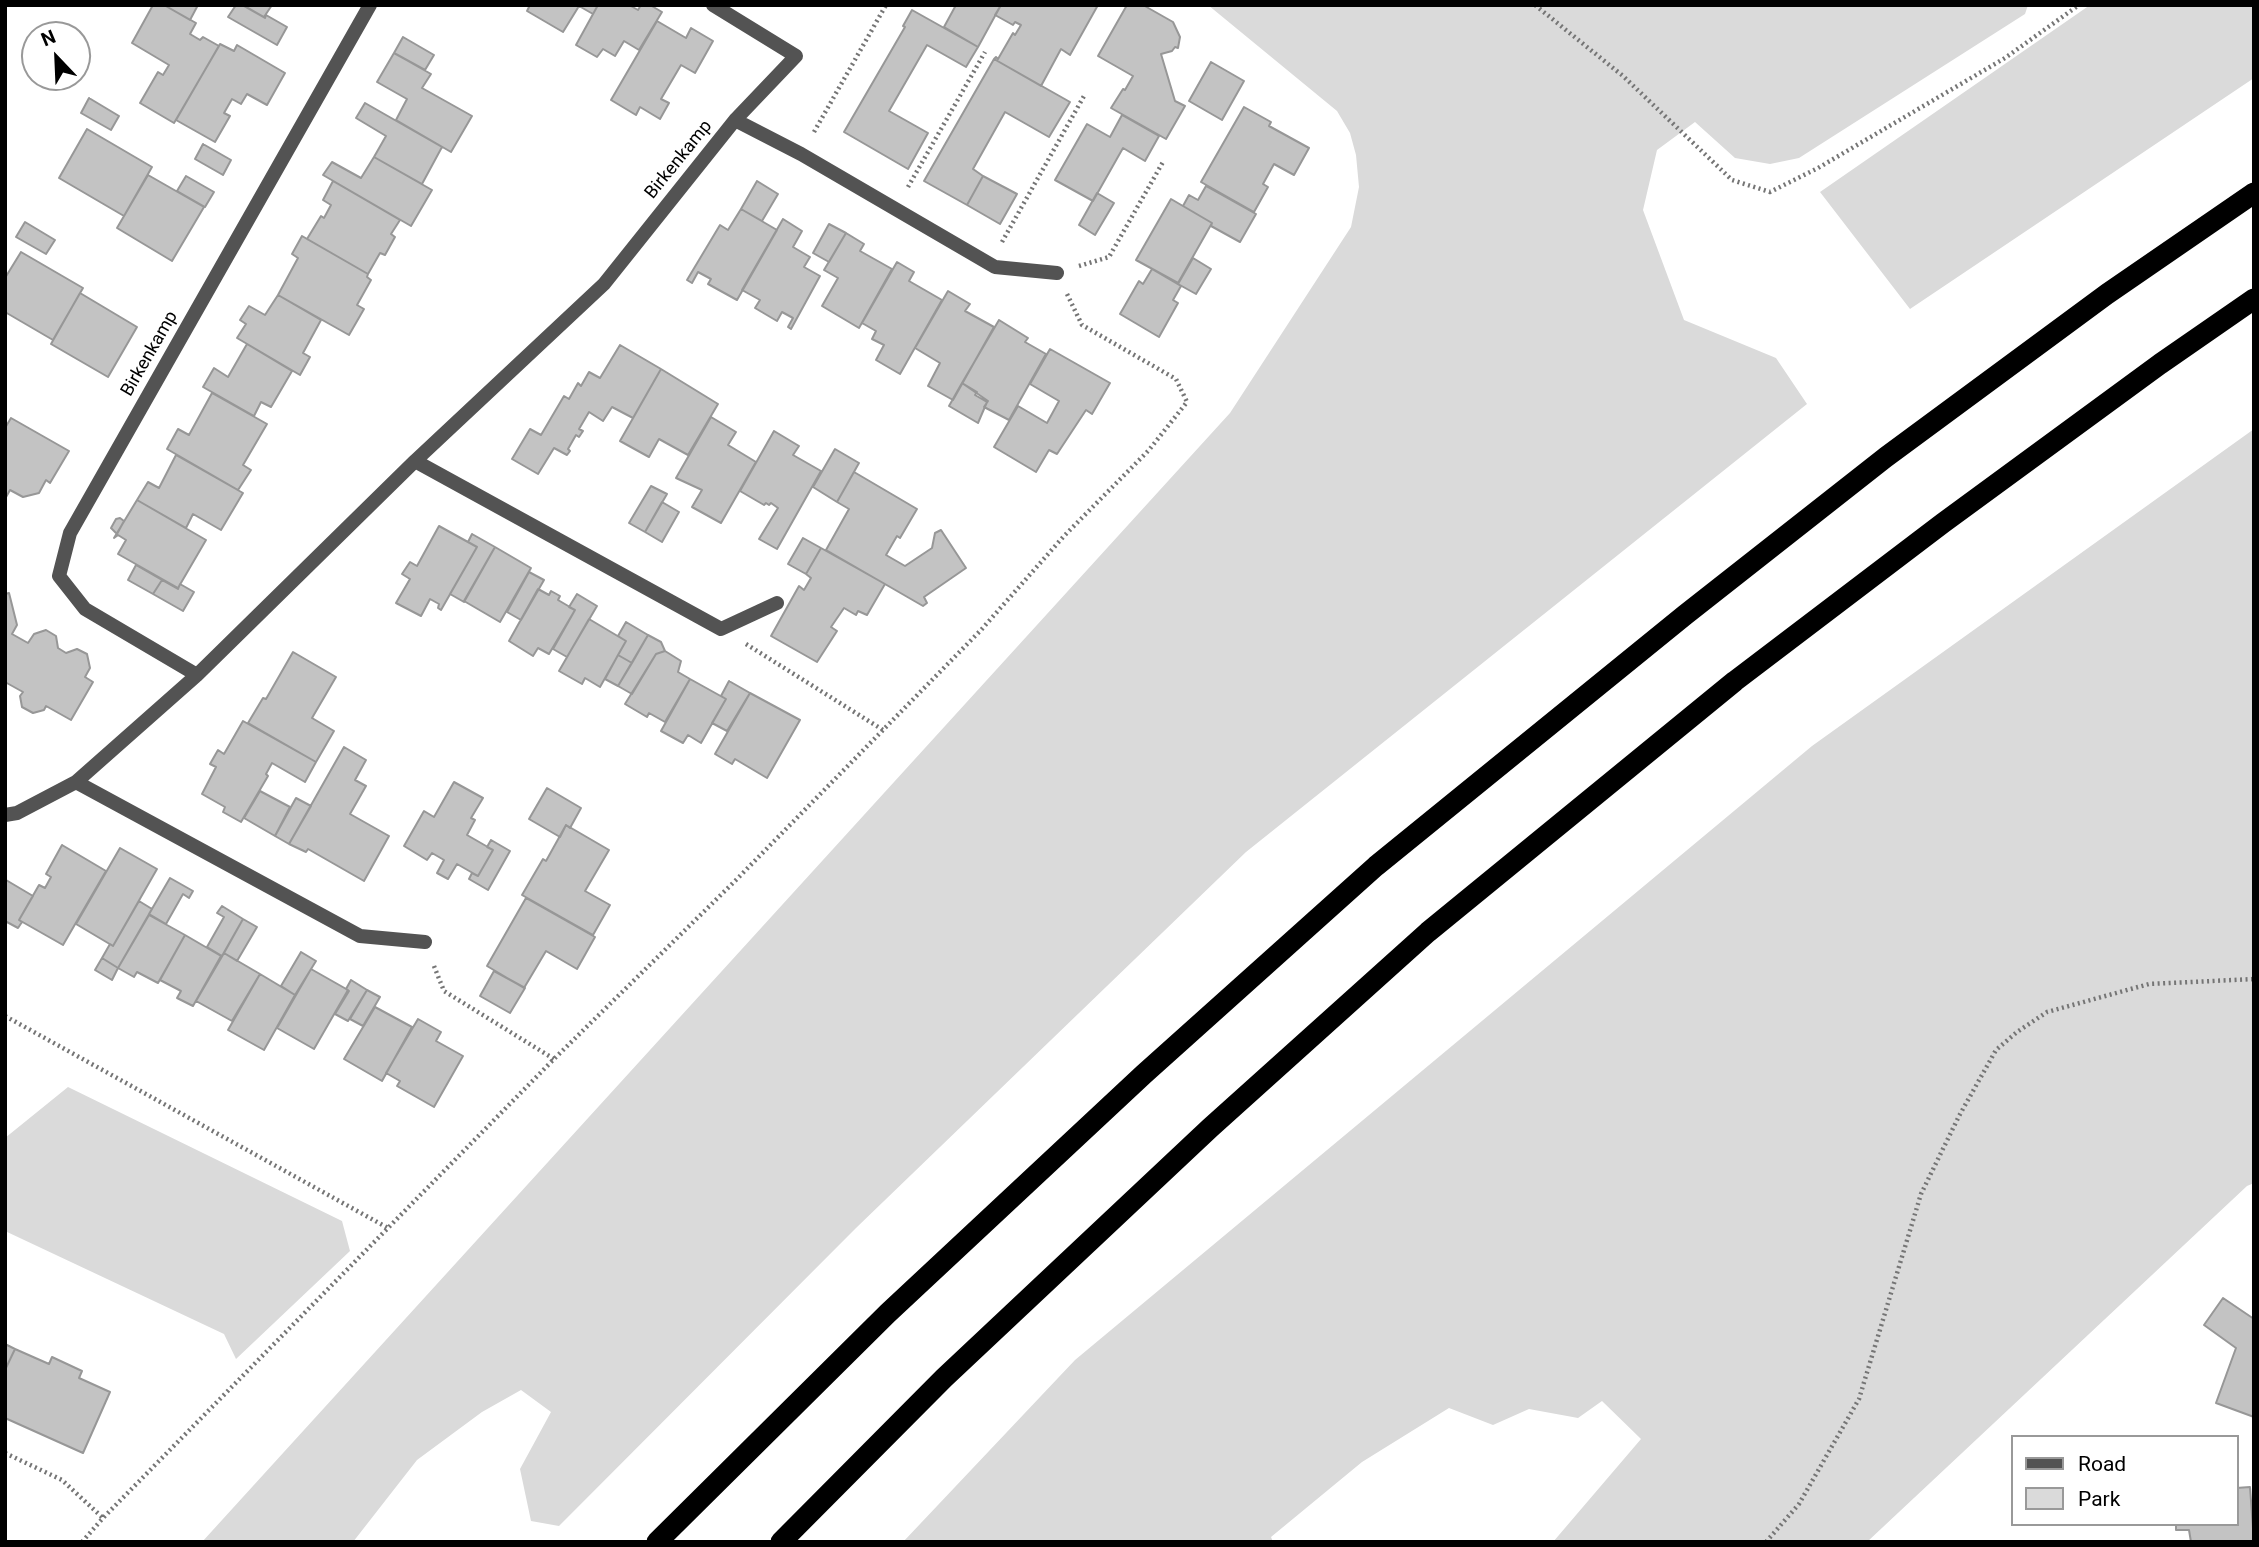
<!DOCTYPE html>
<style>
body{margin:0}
#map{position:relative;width:2259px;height:1547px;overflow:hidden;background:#fff;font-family:Roboto,sans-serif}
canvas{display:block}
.frame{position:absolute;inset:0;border:7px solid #000;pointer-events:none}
.legend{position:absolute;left:2011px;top:1435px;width:228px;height:91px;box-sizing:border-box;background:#fff;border:2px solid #999;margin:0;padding:9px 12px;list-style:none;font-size:21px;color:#000}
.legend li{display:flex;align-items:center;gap:14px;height:35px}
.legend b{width:35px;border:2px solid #999}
.north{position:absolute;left:21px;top:21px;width:70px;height:70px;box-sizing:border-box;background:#fff;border:2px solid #999;border-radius:50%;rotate:337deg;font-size:19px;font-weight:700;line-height:28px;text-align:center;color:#000}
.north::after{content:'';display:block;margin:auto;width:24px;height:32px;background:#000;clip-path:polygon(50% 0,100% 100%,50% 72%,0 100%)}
</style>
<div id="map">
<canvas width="2259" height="1547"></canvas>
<div class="frame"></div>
<ul class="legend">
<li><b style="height:9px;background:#535353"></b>Road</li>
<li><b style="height:19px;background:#dadada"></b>Park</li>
</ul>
<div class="north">N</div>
</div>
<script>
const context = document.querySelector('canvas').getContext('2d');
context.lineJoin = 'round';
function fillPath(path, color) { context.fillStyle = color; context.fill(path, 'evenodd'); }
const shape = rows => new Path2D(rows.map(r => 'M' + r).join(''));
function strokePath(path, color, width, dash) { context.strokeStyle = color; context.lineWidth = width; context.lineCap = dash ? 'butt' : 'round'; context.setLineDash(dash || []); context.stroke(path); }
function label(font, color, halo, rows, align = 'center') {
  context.font = font + ' Roboto,sans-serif'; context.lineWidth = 5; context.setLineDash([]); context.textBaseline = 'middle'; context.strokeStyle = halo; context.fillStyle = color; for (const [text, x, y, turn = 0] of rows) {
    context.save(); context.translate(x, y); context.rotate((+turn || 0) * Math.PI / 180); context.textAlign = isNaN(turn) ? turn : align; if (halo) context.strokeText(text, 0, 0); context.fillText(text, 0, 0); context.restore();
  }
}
const green = shape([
 [1208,5,2028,5,2025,14,1799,158,1770,164,1735,158,1695,122,1657,150,1643,210,1684,320,1776,358,1807,404,1246,852,856,1228,559,1526,531,1521,520,1469,551,1412,521,1390,482,1412,417,1460,353,1542,202,1542,1230,413,1351,227,1359,187,1356,155,1350,133,1337,111],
 [2090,5,2254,5,2254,78,1910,309,1820,192],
 [2254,429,2254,1183,2247,1186,1867,1542,1553,1542,1641,1439,1602,1401,1578,1418,1529,1409,1493,1425,1449,1408,1362,1462,1271,1537,1273,1542,903,1542,1075,1360,1812,746],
 [68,1087,342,1221,350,1251,236,1359,224,1334,5,1231,5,1138]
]);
const building = shape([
 [153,5,164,5,196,23,190,34,200,40,203,37,219,46,174,123,140,103,158,72,163,75,169,65,132,43,153,5],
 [164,5,198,5,190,20,164,5],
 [236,5,242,5,265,18,266,15,287,27,277,45,228,17,236,5],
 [243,5,272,5,264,17,243,5],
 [530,5,598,5,593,14,579,6,563,32,527,11,530,5],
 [598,5,629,5,638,10,641,5,650,5,662,12,639,50,624,41,615,56,603,49,597,57,576,45,598,5],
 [956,5,1001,5,978,47,944,27,956,5],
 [1001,5,1098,5,1070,55,1061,49,1041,86,994,59,996,57,998,59,1013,33,1015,35,1021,25,1015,22,1013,25,995,15,1001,5],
 [1127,5,1143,5,1173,22,1180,37,1178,48,1175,47,1172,51,1161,54,1175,101,1185,106,1166,139,1111,108,1123,89,1125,90,1133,76,1098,56,1127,5],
 [912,10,978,47,966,67,927,45,889,111,928,133,908,169,844,132,905,27,903,26,912,10],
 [657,21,686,38,691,28,713,41,695,73,681,65,661,99,669,103,660,119,640,107,636,115,611,100,657,21],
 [403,37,434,55,425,70,394,53,403,37],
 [220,44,234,51,237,45,285,73,267,105,247,94,241,104,232,99,224,113,230,116,215,142,176,120,220,44],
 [394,53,431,74,422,88,472,116,451,152,396,120,407,99,377,82,394,53],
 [994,59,1070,102,1049,137,1005,112,973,169,983,176,967,205,924,181,994,59],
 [1211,62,1244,81,1222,120,1189,101,1211,62],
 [89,98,119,116,111,130,81,113,89,98],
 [365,103,442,147,422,184,374,157,386,136,356,118,365,103],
 [1244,107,1271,122,1269,126,1309,148,1294,175,1274,164,1263,184,1268,187,1254,212,1201,182,1244,107],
 [1122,115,1159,136,1145,161,1123,148,1093,201,1055,180,1087,124,1110,137,1122,115],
 [87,129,152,167,124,216,59,178,87,129],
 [203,144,231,160,223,175,195,159,203,144],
 [374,157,432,190,411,226,323,175,332,162,361,178,374,157],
 [148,175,204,207,172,261,117,228,148,175],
 [186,176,214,192,205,207,177,191,186,176],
 [983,176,1017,194,1000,224,967,205,983,176],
 [333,181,400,220,391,234,395,237,385,255,380,253,368,274,307,239,321,216,324,218,331,205,323,200,333,181],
 [757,181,778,194,762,221,741,209,757,181],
 [1206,186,1256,214,1240,242,1211,226,1212,223,1183,206,1189,195,1198,200,1206,186],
 [1097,193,1114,203,1095,235,1079,225,1097,193],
 [1171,199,1212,223,1178,283,1136,260,1171,199],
 [741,209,777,230,737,300,708,284,711,279,698,272,692,283,687,280,720,225,728,230,741,209],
 [783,219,802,231,793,247,810,257,804,267,820,276,791,329,788,327,793,318,782,312,777,321,755,308,760,300,742,290,783,219],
 [25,222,55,240,46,254,16,237,25,222],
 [829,224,846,233,829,262,813,253,829,224],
 [846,233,864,244,860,251,892,269,859,328,822,306,838,278,824,270,846,233],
 [302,236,368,274,367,277,371,280,357,305,364,309,349,335,278,295,298,258,292,254,302,236],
 [21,252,83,288,53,340,5,312,5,278,21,252],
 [1193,258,1211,269,1196,294,1178,284,1193,258],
 [897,262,914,272,909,281,942,300,900,374,876,360,884,345,872,339,876,331,862,323,897,262],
 [1152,269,1181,286,1173,300,1178,303,1159,337,1120,314,1139,281,1143,284,1152,269],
 [948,291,970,304,965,311,994,327,953,400,928,386,940,363,915,348,948,291],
 [80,293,137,327,108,377,51,344,80,293],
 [278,295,321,320,303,353,310,357,300,375,237,338,246,324,240,320,249,306,265,315,278,295],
 [999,320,1028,338,1025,342,1046,354,1009,420,984,407,988,401,962,383,999,320],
 [247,344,292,371,271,407,261,402,254,416,203,387,214,368,228,377,247,344],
 [620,345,661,369,633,418,612,407,603,421,589,412,579,429,583,431,579,437,576,435,568,449,570,451,567,455,554,448,538,474,512,459,530,429,541,435,564,396,569,399,578,383,581,386,589,372,600,378,620,345],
 [1050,349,1110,383,1092,414,1086,410,1057,454,1049,450,1036,472,994,447,1018,406,1047,423,1059,401,1030,384,1050,349],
 [661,369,718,404,688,455,659,439,649,457,620,441,661,369],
 [962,383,977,392,975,395,987,402,978,423,949,406,962,383],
 [212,393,267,424,243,465,251,470,238,490,167,449,178,429,189,435,212,393],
 [711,417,736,432,728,445,756,462,721,523,692,507,702,490,676,478,711,417],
 [11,418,69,451,50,483,46,480,39,493,23,497,10,490,5,499,5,428,11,418],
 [774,431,799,446,793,455,821,471,777,549,759,539,778,508,771,503,769,505,766,503,764,505,740,491,774,431],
 [835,449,859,463,837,502,813,487,835,449],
 [176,455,243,493,221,530,193,514,186,528,137,500,148,482,159,488,176,455],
 [854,472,917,509,900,538,897,536,886,555,905,566,932,548,935,533,941,530,966,568,924,597,927,603,923,606,826,550,849,509,837,502,854,472],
 [651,486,667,494,645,532,629,523,651,486],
 [137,500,206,540,178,588,118,554,126,540,118,535,114,538,137,500],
 [662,502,679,512,662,542,645,532,662,502],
 [120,518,124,521,117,534,111,528,116,519,120,518],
 [439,526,477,547,441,610,438,608,439,604,430,599,421,616,396,603,410,579,402,574,410,562,417,566,439,526],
 [472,534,495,547,464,602,450,594,477,547,468,542,472,534],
 [803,538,821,548,806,574,788,564,803,538],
 [495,547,531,568,500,622,464,601,495,547],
 [821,548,885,584,867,615,858,611,856,615,844,608,831,627,837,631,817,662,771,636,799,586,804,590,811,578,806,574,821,548],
 [136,565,162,580,153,594,128,580,136,565],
 [529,572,544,580,521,620,507,612,529,572],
 [162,580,178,589,180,584,194,592,183,611,153,594,162,580],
 [538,589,549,595,551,591,560,596,558,600,575,610,549,654,538,648,533,656,509,641,538,589],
 [9,593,17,625,12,634,28,643,34,634,46,630,56,636,58,648,66,653,77,649,87,654,90,668,85,677,93,682,71,720,46,706,44,710,33,713,22,707,20,696,23,692,5,682,5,594,9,593],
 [577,594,597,606,567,657,553,649,575,610,569,607,577,594],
 [589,619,626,641,600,687,585,678,582,684,559,671,589,619],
 [626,622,648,635,632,663,618,655,626,641,618,636,626,622],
 [648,635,661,642,665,651,656,654,632,694,618,686,648,635],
 [665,651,681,661,678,672,690,679,665,722,649,713,647,717,625,704,656,654,665,651],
 [293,652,336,677,312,718,334,731,316,762,248,723,263,698,266,699,293,652],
 [618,655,632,663,618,686,605,679,618,655],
 [690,679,726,699,701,743,688,735,683,743,661,731,690,679],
 [729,681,750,693,727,731,712,723,726,699,721,696,729,681],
 [750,693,800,720,767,778,735,759,732,764,715,754,750,693],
 [243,721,316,762,305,782,272,763,266,774,268,776,241,822,223,812,225,807,202,794,216,767,210,764,218,750,224,754,243,721],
 [344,747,366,760,355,780,366,786,350,814,389,836,364,881,308,849,306,852,289,844,344,747],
 [454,782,483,798,471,818,475,820,467,835,493,850,478,876,457,864,448,879,437,873,444,860,432,853,427,860,404,846,424,811,434,817,454,782],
 [547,788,581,808,570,828,566,825,560,837,529,819,547,788],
 [260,791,290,807,275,836,244,818,260,791],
 [296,798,311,806,289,844,275,836,296,798],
 [566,825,609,850,585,891,610,905,593,935,522,895,543,859,546,861,566,825],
 [491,840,510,851,488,890,469,879,472,873,478,876,493,850,487,847,491,840],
 [62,845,106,871,63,945,19,920,39,885,45,888,51,877,46,874,62,845],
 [120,848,157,869,113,946,76,924,120,848],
 [170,878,193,891,189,898,183,894,166,924,149,914,170,878],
 [6,880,33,896,19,920,22,922,18,928,5,921,6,880],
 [526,898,595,937,577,969,546,951,524,988,487,966,526,898],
 [139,901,152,909,118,968,102,958,110,944,113,946,139,901],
 [222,906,243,919,222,956,207,947,224,917,217,913,222,906],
 [149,915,185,935,158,983,137,972,134,977,118,968,149,915],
 [243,919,257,927,237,961,224,953,243,919],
 [185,935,221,956,193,1006,177,998,181,991,160,980,185,935],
 [301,952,316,961,295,995,281,986,301,952],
 [224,953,260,974,232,1021,196,1001,224,953],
 [102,958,118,968,112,980,95,970,102,958],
 [311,969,348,990,314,1049,277,1028,311,969],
 [494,971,525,988,510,1013,480,996,494,971],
 [260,974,295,995,264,1050,228,1030,260,974],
 [351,980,367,990,348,1021,335,1014,349,991,346,989,351,980],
 [367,990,380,997,363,1026,350,1019,367,990],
 [375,1007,412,1027,382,1081,344,1059,375,1007],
 [418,1019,441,1032,436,1041,463,1056,434,1107,397,1086,400,1081,386,1073,418,1019],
 [2223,1298,2254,1319,2254,1417,2216,1403,2236,1348,2204,1325,2223,1298],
 [5,1344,15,1349,5,1370,5,1344],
 [15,1349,49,1364,52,1357,82,1371,79,1378,110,1392,83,1453,5,1418,5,1370,15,1349],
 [2250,1487,2254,1542,2191,1542,2189,1530,2176,1530,2176,1524,2236,1524,2236,1488,2250,1487]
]);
const path = shape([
 [1535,5,1623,76,1732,180,1770,192,1818,168,2005,58,2079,5],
 [814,132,886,5],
 [908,187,985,52],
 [1002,242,1084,96],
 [1079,266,1109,257,1163,162],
 [746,644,883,730],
 [434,966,444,991,554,1059],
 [5,1016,388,1228],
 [5,1453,62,1480,103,1518],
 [82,1542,103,1518,554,1059,736,880,981,630,1064,536,1149,450,1187,402,1176,379,1082,325,1067,294],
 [1766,1542,1799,1504,1859,1399,1921,1194,1959,1116,1996,1050,2017,1032,2047,1012,2149,984,2254,979]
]);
const street = shape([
 [735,120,801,154,995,267,1057,273],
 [415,461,721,629,777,603],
 [197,675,85,609,59,576,70,533,370,5],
 [76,782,360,936,425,942],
 [5,815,17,813,76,782,197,675,415,461,604,284,735,120,796,56,713,5]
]);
const highway = shape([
 [657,1542,888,1313,1144,1074,1376,866,1685,615,1886,457,2107,294,2254,193],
 [781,1542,944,1378,1210,1128,1428,932,1735,681,1943,523,2160,364,2254,299]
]);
const streetNames = [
 ["Birkenkamp",679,160,-51],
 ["Birkenkamp",150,354,-60]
];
fillPath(green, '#dadada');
fillPath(building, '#c3c3c3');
strokePath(building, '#979797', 2);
strokePath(path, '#757575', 4.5, [2, 3.5]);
strokePath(street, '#535353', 14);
strokePath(highway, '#000', 21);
label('18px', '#000', '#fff', streetNames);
</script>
